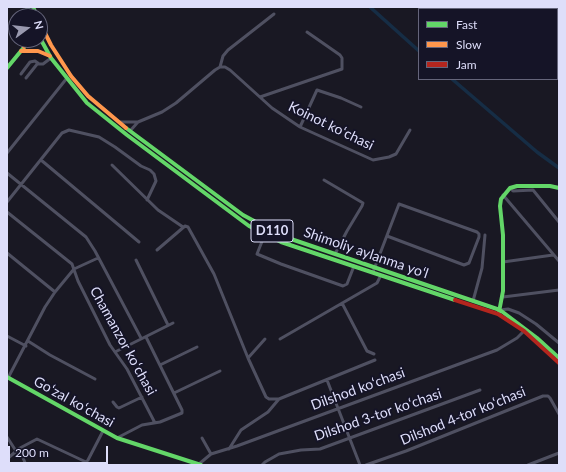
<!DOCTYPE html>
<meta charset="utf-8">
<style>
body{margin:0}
#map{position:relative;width:566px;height:472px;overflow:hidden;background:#191823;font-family:Lato,sans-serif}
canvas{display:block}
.frame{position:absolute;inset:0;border:8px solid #dedefa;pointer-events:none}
.legend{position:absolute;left:418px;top:8px;width:140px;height:72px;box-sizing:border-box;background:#151427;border:1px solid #65657b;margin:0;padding:5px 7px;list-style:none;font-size:12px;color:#dedefa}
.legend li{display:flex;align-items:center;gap:8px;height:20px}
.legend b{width:20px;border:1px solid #65657b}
.north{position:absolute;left:8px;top:8px;width:40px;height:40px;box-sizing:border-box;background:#151427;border:1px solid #65657b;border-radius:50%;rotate:75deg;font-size:11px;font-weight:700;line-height:16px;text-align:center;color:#dedefa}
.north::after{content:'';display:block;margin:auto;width:14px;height:18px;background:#9999af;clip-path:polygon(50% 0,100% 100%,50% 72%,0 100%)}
.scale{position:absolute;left:8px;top:446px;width:100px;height:18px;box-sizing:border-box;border:2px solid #dedefa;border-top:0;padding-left:5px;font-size:12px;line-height:14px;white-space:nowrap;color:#dedefa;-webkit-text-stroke:3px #151427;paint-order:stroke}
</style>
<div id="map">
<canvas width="566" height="472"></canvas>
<div class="frame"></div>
<ul class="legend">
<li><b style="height:5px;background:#63d668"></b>Fast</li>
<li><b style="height:5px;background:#ff974d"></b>Slow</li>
<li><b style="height:5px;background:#b3261e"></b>Jam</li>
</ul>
<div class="north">N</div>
<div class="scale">200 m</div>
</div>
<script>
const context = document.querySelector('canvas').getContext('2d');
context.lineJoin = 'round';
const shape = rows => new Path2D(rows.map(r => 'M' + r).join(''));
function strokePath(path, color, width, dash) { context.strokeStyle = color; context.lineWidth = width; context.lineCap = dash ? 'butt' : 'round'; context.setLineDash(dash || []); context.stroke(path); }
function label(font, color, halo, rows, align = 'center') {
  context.font = font + ' Lato,sans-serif'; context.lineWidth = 4; context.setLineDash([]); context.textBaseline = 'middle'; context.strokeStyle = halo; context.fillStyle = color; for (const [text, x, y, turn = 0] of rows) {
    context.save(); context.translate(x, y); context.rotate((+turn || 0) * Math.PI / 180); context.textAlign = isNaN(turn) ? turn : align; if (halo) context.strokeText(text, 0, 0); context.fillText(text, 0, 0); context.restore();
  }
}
const canal = shape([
 [370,7,419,51],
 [452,79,537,152,559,168]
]);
const street = shape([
 [534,7,536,9],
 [551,9,552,7],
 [557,26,559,28],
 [220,67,225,67,230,70,272,108,300,127,373,160,389,157,396,154,410,130],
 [220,67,223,56,228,50,274,14],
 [21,74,30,62,35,61,39,64,43,64,51,58],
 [26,78,38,63],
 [260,97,342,69,342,58,340,55,307,32],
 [119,122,138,122],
 [300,127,317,90,341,98,361,107],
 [130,131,138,122,162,112,176,103,215,70,220,67],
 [7,153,67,78],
 [41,160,139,242],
 [112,165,158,210,183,227],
 [7,173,86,237,95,251,141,338],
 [324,180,363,203,362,206,347,231,335,254],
 [510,188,513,191,533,190,559,222],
 [503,195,559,261],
 [7,202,62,133,69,130,99,137,115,147,141,166,150,170,154,174,156,181,147,200],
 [7,212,72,264,78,281,110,345,127,369,155,423],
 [265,234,257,254,281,264,343,286,347,284,354,266],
 [157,250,185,226,188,227,214,274,248,358,266,397,269,399,279,399,375,360],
 [7,253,55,292],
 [136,260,168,325],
 [503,262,553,255],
 [373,272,399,204,477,232,479,234,479,237,469,263,464,265,387,236],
 [503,297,559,290],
 [473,301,482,268,485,235],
 [342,303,367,351,374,354],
 [500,310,508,309,519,313,536,324,559,343],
 [7,336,26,346],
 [280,339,377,283,381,275],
 [28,341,50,355,95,379],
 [115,352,173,323],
 [248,358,265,339],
 [160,365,197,347],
 [8,378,45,307,55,292,74,269,98,258],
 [327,380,360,465],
 [174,393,220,371],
 [113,402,117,407,119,408,142,397],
 [7,437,16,451],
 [117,438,142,425,160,422,182,413,182,410,146,337],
 [202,438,211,454],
 [229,449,241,430,268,412,279,399],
 [16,451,21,453,26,465],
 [7,459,20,448,37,439,86,462,88,460,103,431],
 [199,464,211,454,237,446,497,350,517,338,524,331],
 [262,465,265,462,279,454,301,450,320,449,480,390],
 [366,465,406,451,543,396,548,396,550,398,559,414],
 [528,465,559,453]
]);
const fast = shape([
 [27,7,31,16],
 [33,7,37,16],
 [40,38,51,58,87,103,127,135,249,226,281,242,455,300],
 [7,68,30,40],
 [126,128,243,215,256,222,288,238,500,310,537,338,559,358],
 [499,312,503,291,503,235,500,206,501,199,510,188,517,186,550,186,559,188],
 [7,377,117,438,201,465]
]);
const slow = shape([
 [40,23,51,45,71,76,88,96,126,128],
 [24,47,25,40],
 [21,51,38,51,50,56]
]);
const jam = shape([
 [455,300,498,314,524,331,559,363]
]);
const shields = [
 [272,231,42]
];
const shieldNames = [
 ["D110",272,231]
];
const streetNames = [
 ["Koinot koʻchasi",331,126,26],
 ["Shimoliy aylanma yoʻl",366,253,19],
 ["Chamanzor koʻchasi",123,341,61],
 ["Dilshod koʻchasi",358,389,-20],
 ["Goʻzal koʻchasi",74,402,29],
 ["Dilshod 3-tor koʻchasi",378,415,-19],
 ["Dilshod 4-tor koʻchasi",463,416,-22]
];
strokePath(canal, '#162d45', 3.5);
strokePath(street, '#4f5061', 3);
strokePath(fast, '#63d668', 4);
strokePath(slow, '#ff974d', 4);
strokePath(jam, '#b3261e', 4);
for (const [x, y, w] of shields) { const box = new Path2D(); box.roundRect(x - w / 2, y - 11, w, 22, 3); context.fillStyle = '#151427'; context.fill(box); strokePath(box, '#dedefa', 1); }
label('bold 13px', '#dedefa', null, shieldNames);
label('14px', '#dedefa', '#151427', streetNames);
</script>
